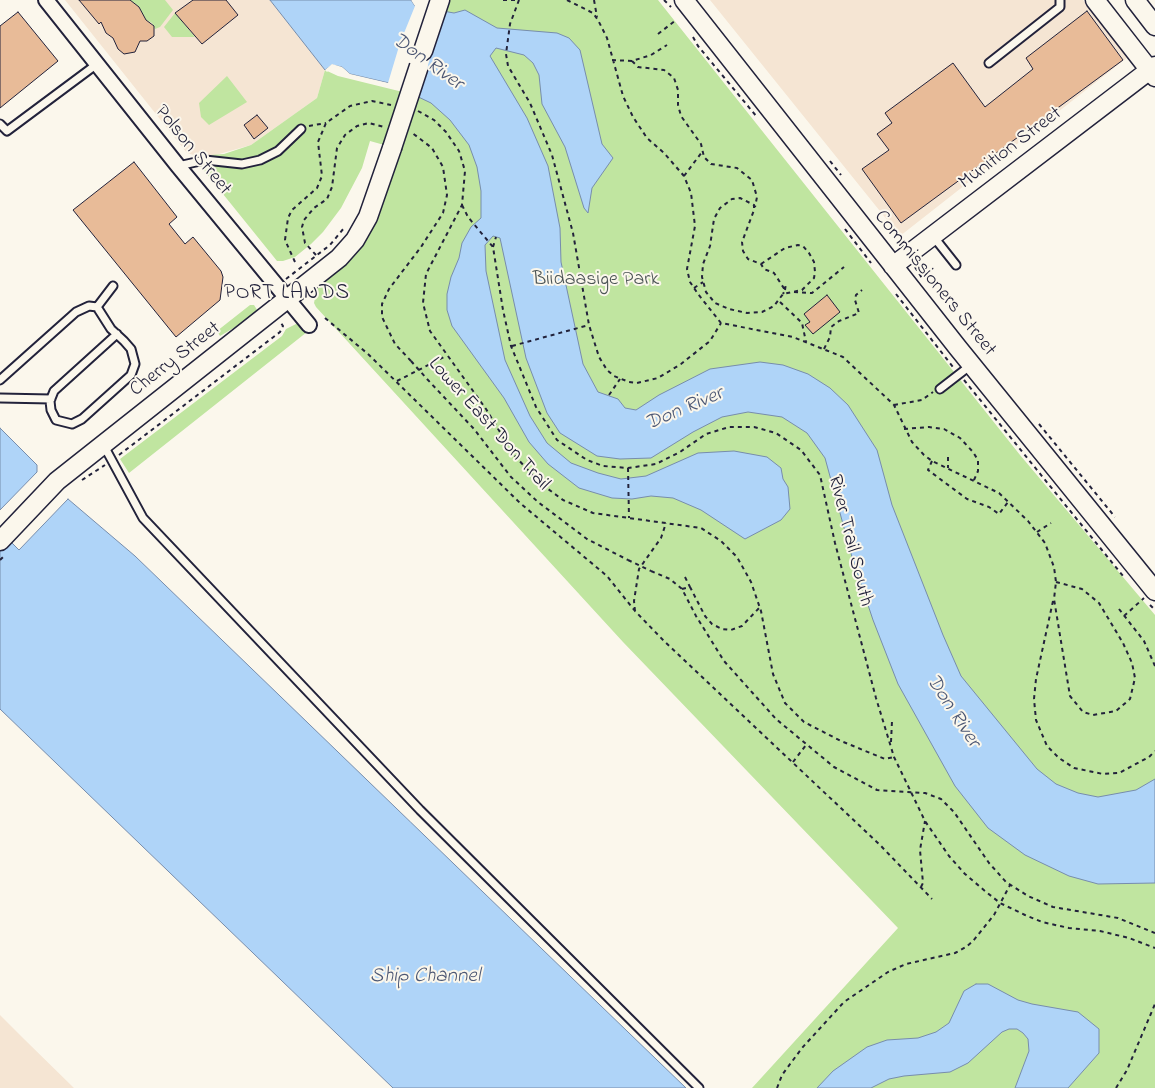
<!DOCTYPE html>
<style>
body{margin:0}
canvas{display:block;background:#fbf7ec}
</style>
<canvas width="1155" height="1088"></canvas>
<script>
const context = document.querySelector('canvas').getContext('2d');
context.lineJoin = 'round';
function fillPath(path, color) { context.fillStyle = color; context.fill(path, 'evenodd'); }
const shape = rows => new Path2D(rows.map(r => 'M' + r).join(''));
function strokePath(path, color, width, dash) { context.strokeStyle = color; context.lineWidth = width; context.lineCap = dash ? 'butt' : 'round'; context.setLineDash(dash || []); context.stroke(path); }
function label(font, color, halo, rows, align = 'center') {
  context.font = font + ' "Indie Flower",sans-serif'; context.lineWidth = 4; context.setLineDash([]); context.textBaseline = 'middle'; context.strokeStyle = halo; context.fillStyle = color; for (const [text, x, y, turn = 0] of rows) {
    context.save(); context.translate(x, y); context.rotate((+turn || 0) * Math.PI / 180); context.textAlign = isNaN(turn) ? turn : align; if (halo) context.strokeText(text, 0, 0); context.fillText(text, 0, 0); context.restore();
  }
}
const built = shape([
 [65,0,270,0,325,70,317,98,251,145,212,156,197,156,187,153],
 [710,0,1083,0,1128,57,900,236],
 [0,1015,24,1039,74,1088,0,1088]
]);
const green = shape([
 [129,0,165,0,173,10,160,27,155,29,152,23,146,20,139,7],
 [450,0,658,0,1020,455,1155,615,1155,1088,752,1088,898,928,623,642,316,307,314,303,316,293,314,291,341,268,359,247,375,224,402,150,370,141,362,168,341,208,323,232,311,244,295,257,283,261,277,261,273,256,202,168,197,156,224,154,251,145,317,98,325,70,338,76,419,96],
 [175,13,195,37,172,37,164,27],
 [227,76,247,102,209,125,201,117,199,103],
 [250,305,254,305,259,313,220,336,217,331],
 [298,323,307,332,129,473,120,459,282,336,286,329]
]);
const water = shape([
 [270,0,411,0,415,6,454,13,465,10,497,28,557,33,569,38,580,50,602,144,613,158,592,188,588,213,584,208,565,147,542,104,539,75,533,63,524,55,496,48,490,56,527,118,548,166,560,228,561,262,583,364,598,392,618,399,625,408,636,410,659,395,710,369,760,362,783,365,808,374,830,388,848,405,877,450,892,505,943,635,961,676,1037,769,1056,784,1078,793,1098,797,1136,790,1155,779,1155,883,1098,884,1069,876,1025,855,988,828,955,786,898,684,873,620,852,557,825,458,807,433,782,417,748,412,722,417,693,432,651,458,620,459,597,456,560,433,547,413,526,358,500,238,493,236,485,245,486,271,505,360,530,416,547,443,571,463,598,473,621,479,646,476,698,453,734,451,767,457,781,468,783,479,788,487,790,509,781,520,745,539,701,510,673,498,651,496,632,499,612,498,579,488,548,464,529,442,504,398,452,326,447,310,447,294,451,277,459,258,462,243,471,227,481,218,481,191,477,167,469,145,450,120,431,103,389,83,350,74,342,67,332,65,325,70,270,0],
 [0,428,37,465,37,472,0,510,0,428],
 [68,499,135,556,686,1088,393,1088,0,709,0,531,19,550,68,499],
 [976,984,988,984,1018,1000,1032,1004,1078,1012,1099,1029,1099,1053,1068,1088,1015,1088,1029,1051,1028,1039,1023,1033,1017,1029,1009,1029,1002,1032,968,1063,950,1072,904,1076,889,1079,871,1088,817,1088,833,1071,867,1047,887,1040,918,1038,936,1032,949,1023,964,991,976,984]
]);
const pier = shape([
 [411,0,417,4,446,9,417,99,388,85,350,76,341,69,332,67,327,72,325,70,332,64,342,67,350,74,388,83,400,43,415,6]
]);
const building = shape([
 [79,0,130,0,139,7,146,20,154,26,154,36,147,41,140,41,135,52,124,54,118,49,113,38,106,33,101,22,99,24,79,0],
 [193,0,226,0,238,15,202,44,175,13,193,0],
 [1087,11,1123,60,901,223,862,169,889,150,877,134,892,123,885,113,953,63,985,107,1033,69,1026,58,1087,11],
 [18,12,58,61,0,108,0,26,18,12],
 [257,115,268,128,254,139,244,125,257,115],
 [134,162,177,217,169,224,185,244,193,237,221,271,223,277,220,300,176,337,73,210,134,162],
 [827,295,840,312,813,334,805,325,810,322,804,314,827,295]
]);
const path = shape([
 [503,0,519,0],
 [519,0,510,24,506,54,508,66,530,103,552,155,573,233,589,325,599,357,607,370,614,376,629,382,637,383,658,378,681,364,710,341,721,323],
 [567,0,593,13,598,20,607,38,623,96,633,117,647,138,664,153,684,176,691,193,695,226,687,269,690,282,698,294,721,323,793,337,843,357,894,405,912,442,924,455,932,461,999,493,1028,521,1045,543,1054,567,1056,582],
 [594,0,597,17],
 [664,0,671,7],
 [658,34,676,20],
 [693,37,698,46,757,117],
 [612,60,632,61,651,55,667,45],
 [632,61,638,67,664,70,674,78,678,90,678,105,681,116,701,144,704,157,711,164,737,168,752,180,757,197,755,207],
 [418,111,434,120,446,132,459,151,465,171,462,205,426,274,423,303,430,331,486,409,514,455,540,483,563,500,593,513,701,528,721,541,737,557,751,582,761,611,773,674,785,703,804,722,841,741,885,759,894,757],
 [309,126,326,123],
 [830,161,841,175],
 [684,176,702,152],
 [462,205,468,217,493,247,503,310,511,346,536,407,557,440,587,460,603,466,628,468,656,464,680,452,706,434,729,427,754,427,776,433,801,450,820,475,835,543,876,698,894,757,925,821,949,856,965,874,985,891,1000,903,1025,915,1042,922,1069,928,1100,931,1129,938,1155,948],
 [845,229,871,263],
 [493,247,496,237],
 [316,255,305,243,302,227,304,220,314,208,327,199,332,187,337,148,345,135,357,126,369,123,384,127],
 [295,262,285,240,288,218,292,210,317,188,322,176,318,142,326,123,350,106,372,101,391,105],
 [761,264,785,248,798,245,803,246,809,253,814,262,815,272,814,278,802,290,783,294,774,306,762,312,747,313,729,309,715,303,706,292,702,277,703,264,710,246,714,219,720,208,732,199,740,198,754,205,754,210,742,242,743,251,748,259,761,264,764,269,774,273,785,290,783,294],
 [915,267,922,278],
 [286,279,330,245,344,228],
 [694,288,703,282],
 [785,290,786,283],
 [794,292,812,293,844,267],
 [896,294,953,367],
 [780,302,802,323,806,342],
 [325,318,368,354,520,503,607,576,635,611,664,641,881,846,932,899],
 [512,346,589,325],
 [824,349,830,337,831,327,839,321,859,313,855,300,856,295,862,290],
 [411,361,395,344,382,317,382,304,389,289,421,247,443,213,447,195,443,167,432,148,411,132],
 [427,379,474,429,511,477,538,502,587,539,628,560],
 [964,380,1123,576],
 [397,381,446,356],
 [609,395,620,379],
 [894,405,922,400,933,392],
 [1039,424,1115,517],
 [904,429,929,427,944,429,960,438,973,452,978,460,978,471,974,480],
 [119,455,280,332,283,326,281,323],
 [948,457,948,468],
 [932,461,928,470,967,499,989,507,999,514,1008,502],
 [628,468,629,518],
 [82,480,105,465],
 [1037,532,1051,523],
 [0,560,5,555],
 [651,571,670,579,682,589,696,616,724,661,776,719,834,767,877,790,925,793,941,799,954,812,989,863,1006,882,1028,896,1053,907,1118,918,1155,933],
 [685,577,690,587],
 [1056,582,1082,589,1099,603,1123,643,1132,663,1135,678,1130,699,1116,711,1093,715,1083,712,1070,696,1054,599,1056,582],
 [682,589,690,587,705,616,712,624,722,629,731,630,742,626,760,607],
 [1053,601,1036,679,1034,699,1036,720,1047,746,1059,758,1074,768,1103,774,1119,773,1149,757,1155,751],
 [1150,605,1155,610],
 [1119,609,1144,641,1155,666],
 [635,611,634,601,639,569,661,538,666,523],
 [1124,616,1144,598],
 [891,742,892,721],
 [793,762,806,745],
 [921,887,923,883,920,850,925,821],
 [777,1088,782,1075,802,1048,844,1002,888,972,906,964,955,953,966,947,973,941,994,915,1010,885],
 [1116,1088,1127,1070,1155,1004]
]);
const service = shape([
 [989,63,1060,7,1060,0],
 [0,124,7,131,97,64],
 [178,166,205,160,242,164,260,160,278,151,301,129],
 [933,236,956,265],
 [113,286,97,307,111,329,124,341,131,349,135,364,131,375,82,419,72,424,56,420,51,410,50,401,54,391,117,334],
 [0,380,76,312,89,306,97,307],
 [940,389,971,365],
 [0,398,51,399],
 [103,444,143,518,420,810,699,1088]
]);
const minor = shape([
 [46,0,178,166,309,325]
]);
const tertiary = shape([
 [684,0,958,348,1155,591],
 [1095,0,1155,77],
 [1135,0,1155,26],
 [423,51,440,0],
 [893,266,1155,66],
 [0,541,57,481,339,258,355,240,368,217,392,148]
]);
const pathBridge = shape([
 [411,361,427,379],
 [628,560,651,571]
]);
const tertiaryBridge = shape([
 [392,148,419,66]
]);
const streetNames = [
 ["Munition Street",1011,149,-37],
 ["Polson Street",192,151,51],
 ["Commissioners Street",934,284,51],
 ["Cherry Street",176,360,-38],
 ["Lower East Don Trail",488,425,48],
 ["River Trail South",849,541,76]
];
const parkNames = [
 ["Biidaasige Park",596,281]
];
const waterNames = [
 ["Don River",427,63,36],
 ["Don River",685,410,-23],
 ["Don River",952,712,57],
 ["Ship Channel",425,978]
];
const neighbourhoodNames = [
 ["PORT LANDS",287,295]
];
fillPath(built, '#f5e5d3');
fillPath(green, '#c0e5a0');
fillPath(water, '#afd4f8');
strokePath(water, '#778dac', 1);
fillPath(pier, '#fbf7ec');
fillPath(building, '#e8bb98');
strokePath(building, '#22223b', 1);
strokePath(service, '#22223b', 11);
strokePath(minor, '#22223b', 18);
strokePath(tertiary, '#22223b', 21);
strokePath(path, '#22223b', 2, [4, 4]);
strokePath(service, '#fbf7ec', 7);
strokePath(minor, '#fbf7ec', 14);
strokePath(tertiary, '#fbf7ec', 18);
strokePath(tertiaryBridge, '#22223b', 21, []);
strokePath(pathBridge, '#22223b', 2, [4, 4]);
strokePath(tertiaryBridge, '#fbf7ec', 18);
label('20px', '#22223b', '#fbf7ec', streetNames);
label('20px', '#4a5354', '#fbf7ec', parkNames);
label('italic 21px', '#4c5774', '#fbf7ec', waterNames);
context.letterSpacing = '1px';
label('21px', '#22223b', '#fbf7ec', neighbourhoodNames);
context.letterSpacing = '0px';
</script>
